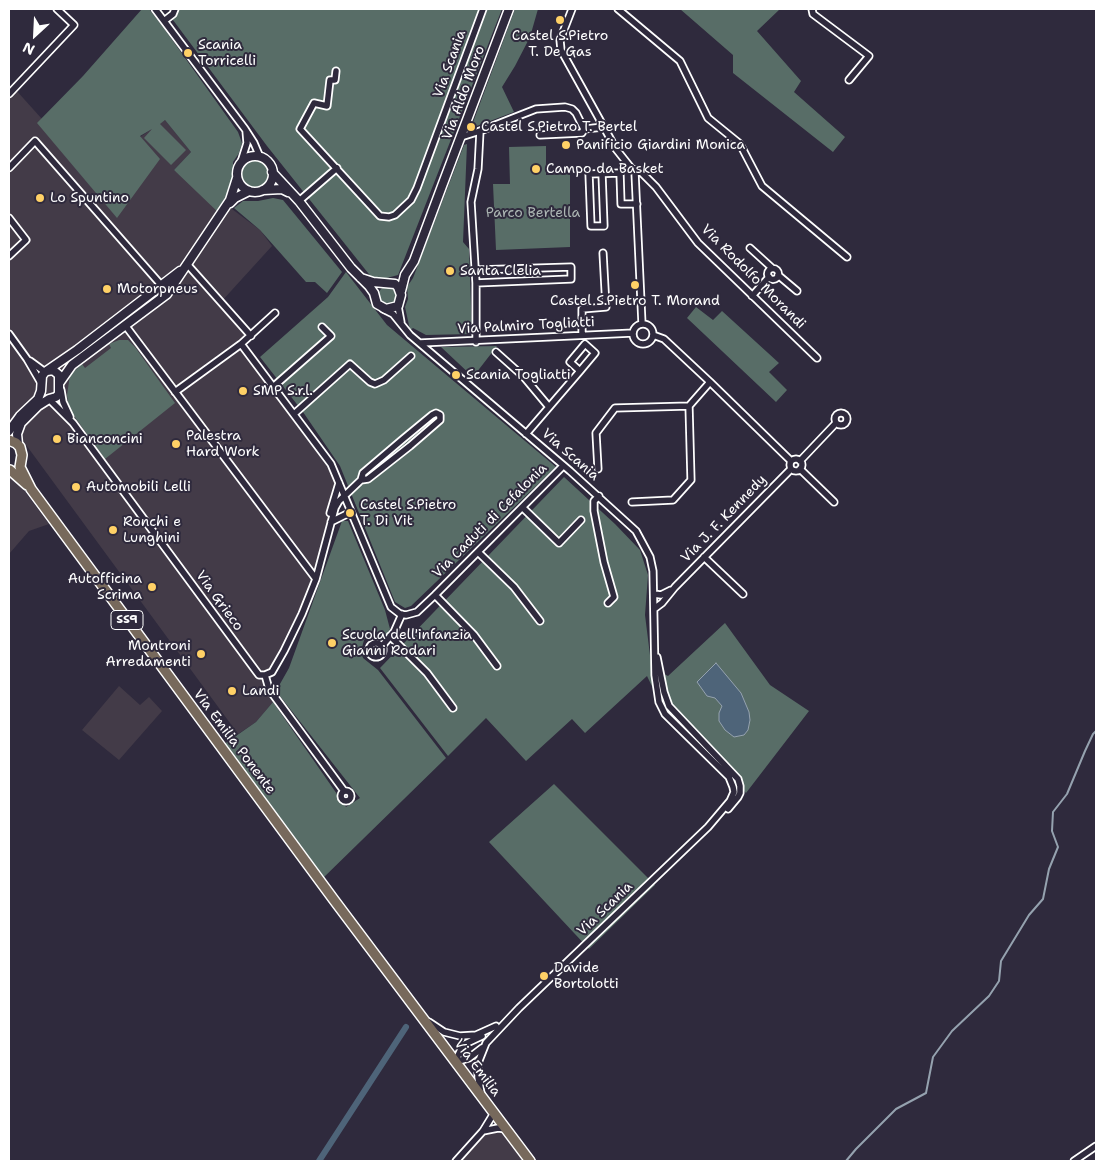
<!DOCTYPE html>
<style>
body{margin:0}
#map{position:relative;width:1105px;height:1170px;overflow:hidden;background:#2f2a3d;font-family:"Shantell Sans",sans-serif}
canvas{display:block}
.frame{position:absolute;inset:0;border:10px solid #fff;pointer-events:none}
.north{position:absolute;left:10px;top:10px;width:50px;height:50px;-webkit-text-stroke:4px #2f2a3d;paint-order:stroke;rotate:205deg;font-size:14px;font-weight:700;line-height:20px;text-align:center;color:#fff}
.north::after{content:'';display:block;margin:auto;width:18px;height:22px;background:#fff;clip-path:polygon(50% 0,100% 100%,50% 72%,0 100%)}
</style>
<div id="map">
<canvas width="1105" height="1170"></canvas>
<div class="frame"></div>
<div class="north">N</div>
</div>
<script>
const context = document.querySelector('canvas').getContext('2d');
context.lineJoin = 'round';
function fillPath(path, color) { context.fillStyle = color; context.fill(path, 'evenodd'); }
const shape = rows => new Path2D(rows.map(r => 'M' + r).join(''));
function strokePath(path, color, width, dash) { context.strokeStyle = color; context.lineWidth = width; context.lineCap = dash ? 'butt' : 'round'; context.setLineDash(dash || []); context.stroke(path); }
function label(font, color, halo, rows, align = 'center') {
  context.font = font + ' "Shantell Sans",sans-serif'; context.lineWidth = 4; context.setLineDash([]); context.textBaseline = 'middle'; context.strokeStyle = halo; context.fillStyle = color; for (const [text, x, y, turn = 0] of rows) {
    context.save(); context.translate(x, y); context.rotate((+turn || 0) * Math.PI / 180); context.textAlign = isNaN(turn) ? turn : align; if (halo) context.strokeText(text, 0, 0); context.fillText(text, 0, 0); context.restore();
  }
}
const built = shape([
 [15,89,42,119,38,123,117,217,140,137,165,120,191,152,174,170,228,206,260,230,272,246,221,302,250,336,239,345,337,480,317,571,298,623,275,663,265,675,273,702,256,722,238,734,10,423,9,425,9,97],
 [12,476,14,477,49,524,29,531,9,554,9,481],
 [119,686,140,705,149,697,162,711,119,760,82,730],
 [497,1130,502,1132,525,1161,458,1161,481,1136,488,1132]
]);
const green = shape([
 [142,9,149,9,163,27,238,132,242,143,239,153,233,162,233,199,221,215,174,170,191,152,165,120,160,124,186,150,171,165,144,138,152,129,140,136,160,159,117,218,37,123,83,76],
 [176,9,502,9,398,275,383,279,372,278,267,146,170,16],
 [515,9,538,9,530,37,515,66,502,87,514,112,474,127,472,125],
 [680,9,780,9,757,31,801,81,794,92,845,137,833,152,733,73,733,55],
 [467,144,463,242,469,249,472,334,426,335,413,328,410,330,405,307,408,299,407,287,413,278,464,145],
 [546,146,546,175,570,174,570,247,496,250,493,184,510,184,509,147],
 '240 174a14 14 0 1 1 28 0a14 14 0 1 1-28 0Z',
 [273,198,283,200,342,272,327,293,315,282,306,282,260,230,234,208,243,201,258,201],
 [346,272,387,325,556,467,411,606,405,608,395,602,340,466,303,412,260,357,328,297],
 '378 296a10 10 0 1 1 20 0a10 10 0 1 1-20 0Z',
 [696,307,713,320,722,311,779,363,769,372,787,390,776,402,687,318],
 [119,340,128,340,135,347,175,403,105,459,69,409,67,395,70,375,82,364,85,368,111,348,109,344],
 [497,346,473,377,441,347],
 [564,477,615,524,640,550,648,575,645,615,652,671,655,669,668,676,725,623,770,685,809,711,746,793,663,709,647,676,585,733,572,719,526,761,486,718,448,756,380,668],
 [342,521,348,521,385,610,390,629,385,638,378,641,378,635,372,635,364,640,361,651,363,658,378,670,446,758,320,881,220,747,256,722,273,702,346,807,360,798,276,691,289,668],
 [554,784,655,885,589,949,489,842]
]);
const water = shape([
 [716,663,741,693,749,712,750,720,748,730,744,735,734,737,725,730,719,721,719,713,722,706,715,698,707,696,697,682,716,663]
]);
const stream = shape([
 [846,1161,856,1149,896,1109,926,1093,933,1057,952,1031,989,996,999,981,1001,961,1029,915,1043,899,1049,869,1058,847,1052,831,1053,812,1067,794,1085,751,1093,734,1096,731]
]);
const canal = shape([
 [319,1161,406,1027]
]);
const minor = shape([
 [155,9,245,129,254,143,260,157],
 [572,9,560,40,561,50,616,149,635,173,642,324],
 [618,9,680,61,708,118,740,144,762,186,847,257],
 [812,9,813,14,869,56,849,80],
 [164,21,173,14,175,9],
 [336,71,335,80,330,80,327,106,314,103,300,129,380,216,389,217,395,215,411,200,417,188,483,9],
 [9,94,74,25,57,9],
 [540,135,582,133,584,129],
 [461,137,480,131,536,109,565,107,572,109,576,113,584,129,604,127],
 [240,165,247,143,246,131],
 [9,168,35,141,162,286],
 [632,169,642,173,656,187,698,243,817,358],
 [602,174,604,226,591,226,589,174,620,173,621,204,637,204],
 [299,201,337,168],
 [9,218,26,240,9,256],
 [750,248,772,268],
 [187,264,251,336],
 '767.5 274a5.5 5.5 0 1 1 11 0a5.5 5.5 0 1 1-11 0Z',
 [475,270,571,267,571,279,476,283],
 [778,275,797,291],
 [752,296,769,277],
 [398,306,401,322],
 [383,309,393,314,410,335,570,471,636,531,650,557,653,571,655,675,659,702,665,714,729,777,733,787,734,792,730,801,708,827,519,1008,486,1043,478,1063,478,1077,481,1093],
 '633 334a10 10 0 1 1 20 0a10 10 0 1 1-20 0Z',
 [125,325,316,579],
 [9,334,27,359,41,383],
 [582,335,582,309,606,307,603,253],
 [653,335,664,339,710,382,689,406],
 [476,342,476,283,471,202,478,169,480,131],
 [420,343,633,333],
 [241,344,275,313],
 [496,352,524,377,549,407],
 [30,361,45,372],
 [710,382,791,461],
 [273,387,331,336,322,327],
 [61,390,63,402,70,417],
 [175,392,241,344,331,464,391,607,400,614,406,615,417,612,435,595,563,466],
 [49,399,73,423,256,671,259,675,265,675,269,689,344,791],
 '835 419a6 6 0 1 1 12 0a6 6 0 1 1-12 0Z',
 [294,414,350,364,370,382,375,384,384,380,411,356],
 [526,434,580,371,595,353,585,344,570,362,580,371],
 '790 465a6 6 0 1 1 12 0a6 6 0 1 1-12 0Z',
 [800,461,836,423],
 [598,469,596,433,615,408,689,406],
 [800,469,834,502],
 [599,496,594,501,594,511,604,562,614,597,608,603],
 [632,502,673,500,691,480,689,406],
 [523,508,559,543,581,520],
 [330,513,339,483],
 [331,522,351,512],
 [478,552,514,587,540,621],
 [704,557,743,594],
 [654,594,661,595,671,590],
 [435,595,474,635,497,666],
 [654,609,662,603,675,587,791,469],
 [390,636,427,673,453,708],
 '369 650a7 7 0 1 1 14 0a7 7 0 1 1-14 0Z',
 [382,646,394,632,402,614],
 [657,657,664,692,669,706,738,779,740,786,740,793,738,797,728,809],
 [265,675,272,672,284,651,302,614,316,579,335,508,339,501,361,480,363,473,403,439,432,415,436,413,440,415,440,420,410,446,368,479,361,480],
 '341 796a5 5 0 1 1 10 0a5 5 0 1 1-10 0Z',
 [429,1022,444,1032,460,1036,476,1035,496,1026],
 [455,1062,463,1045,482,1036],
 [455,1062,469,1058,482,1048],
 [483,1131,498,1128,506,1129],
 [456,1161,483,1131,494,1113],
 [1074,1161,1096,1146]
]);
const secondary = shape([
 '237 174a18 18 0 1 1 36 0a18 18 0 1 1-36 0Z',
 [272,172,299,201,351,268,369,286,374,293,377,304,386,309,398,306,401,295,398,287,395,284,373,282,361,278],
 [263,190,282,189,288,192],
 [230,203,235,198,249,191],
 [401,291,405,275,414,261,442,186,509,9],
 [60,382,72,365,167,294,230,200,237,178],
 [9,431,20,416,38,399,41,391,42,376,45,372,77,350,180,271],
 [18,444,17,434,21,423,38,406,49,399,56,397,59,394,59,375,53,370,47,371]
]);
const primary = shape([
 [9,440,16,443,20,447,22,455,20,467,31,489,334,900,530,1161],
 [10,470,27,485]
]);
const markers = [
 [560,20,5,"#ffd166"],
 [188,53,5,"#ffd166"],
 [471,127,5,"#ffd166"],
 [566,145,5,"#ffd166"],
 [536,169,5,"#ffd166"],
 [40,198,5,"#ffd166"],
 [450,271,5,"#ffd166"],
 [635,285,5,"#ffd166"],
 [107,289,5,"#ffd166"],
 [456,375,5,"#ffd166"],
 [243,391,5,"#ffd166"],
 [57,439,5,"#ffd166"],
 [176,444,5,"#ffd166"],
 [76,487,5,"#ffd166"],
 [350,513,5,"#ffd166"],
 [113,530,5,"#ffd166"],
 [152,587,5,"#ffd166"],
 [332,643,5,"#ffd166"],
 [201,654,5,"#ffd166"],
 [232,691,5,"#ffd166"],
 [544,976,5,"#ffd166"]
];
const shields = [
 [127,620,32]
];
const shieldNames = [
 ["SS9",127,620]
];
const poiNames = [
 ["Castel S.Pietro",560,36,"center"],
 ["T. De Gas",560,52,"center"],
 ["Scania",198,45],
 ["Torricelli",198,61],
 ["Castel S.Pietro T. Bertel",481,127],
 ["Panificio Giardini Monica",576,145],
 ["Campo da Basket",546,169],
 ["Lo Spuntino",50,198],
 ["Santa Clelia",460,271],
 ["Motorpneus",117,289],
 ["Castel S.Pietro T. Morand",635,301,"center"],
 ["Scania Togliatti",466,375],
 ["SMP S.r.l.",253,391],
 ["Palestra",186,436],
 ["Hard Work",186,452],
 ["Bianconcini",67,439],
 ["Automobili Lelli",86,487],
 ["Castel S.Pietro",360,505],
 ["T. Di Vit",360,521],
 ["Ronchi e",123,522],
 ["Lunghini",123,538],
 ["Autofficina",142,579,"right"],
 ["Scrima",142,595,"right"],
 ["Scuola dell'infanzia",342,635],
 ["Gianni Rodari",342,651],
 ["Montroni",191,646,"right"],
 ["Arredamenti",191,662,"right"],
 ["Landi",242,691],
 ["Davide",554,968],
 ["Bortolotti",554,984]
];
const streetNames = [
 ["Via Scania",450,64,-70],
 ["Via Aldo Moro",464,93,-70],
 ["Via Rodolfo Morandi",753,277,45],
 ["Via Palmiro Togliatti",526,326,-3],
 ["Via Scania",570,455,41],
 ["Via J. F. Kennedy",724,519,-46],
 ["Via Caduti di Cefalonia",490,521,-45],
 ["Via Grieco",219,601,54],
 ["Via Emilia Ponente",234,742,53],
 ["Via Scania",605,909,-44],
 ["Via Emilia",477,1068,53]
];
const parkNames = [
 ["Parco Bertella",533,213]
];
fillPath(built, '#433b48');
fillPath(green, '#586d67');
fillPath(water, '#4e6479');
strokePath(water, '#95a2af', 1);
strokePath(stream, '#95a2af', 2);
strokePath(canal, '#4e6479', 6);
strokePath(minor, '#fff', 9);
strokePath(secondary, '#fff', 11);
strokePath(primary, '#fff', 12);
strokePath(minor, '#2f2a3d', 5.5);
strokePath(secondary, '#2f2a3d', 8);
strokePath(primary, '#77695c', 9);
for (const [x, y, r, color] of markers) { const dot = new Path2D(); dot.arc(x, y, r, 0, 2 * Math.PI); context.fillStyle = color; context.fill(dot); strokePath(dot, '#2f2a3d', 2); }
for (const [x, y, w] of shields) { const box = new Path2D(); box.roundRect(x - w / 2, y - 9.5, w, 19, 4); context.fillStyle = '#2f2a3d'; context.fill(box); strokePath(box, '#fff', 1); }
label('bold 12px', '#fff', null, shieldNames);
label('14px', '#fff', '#2f2a3d', poiNames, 'left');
label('14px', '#fff', '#2f2a3d', streetNames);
label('14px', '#acb6b3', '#2f2a3d', parkNames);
</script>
